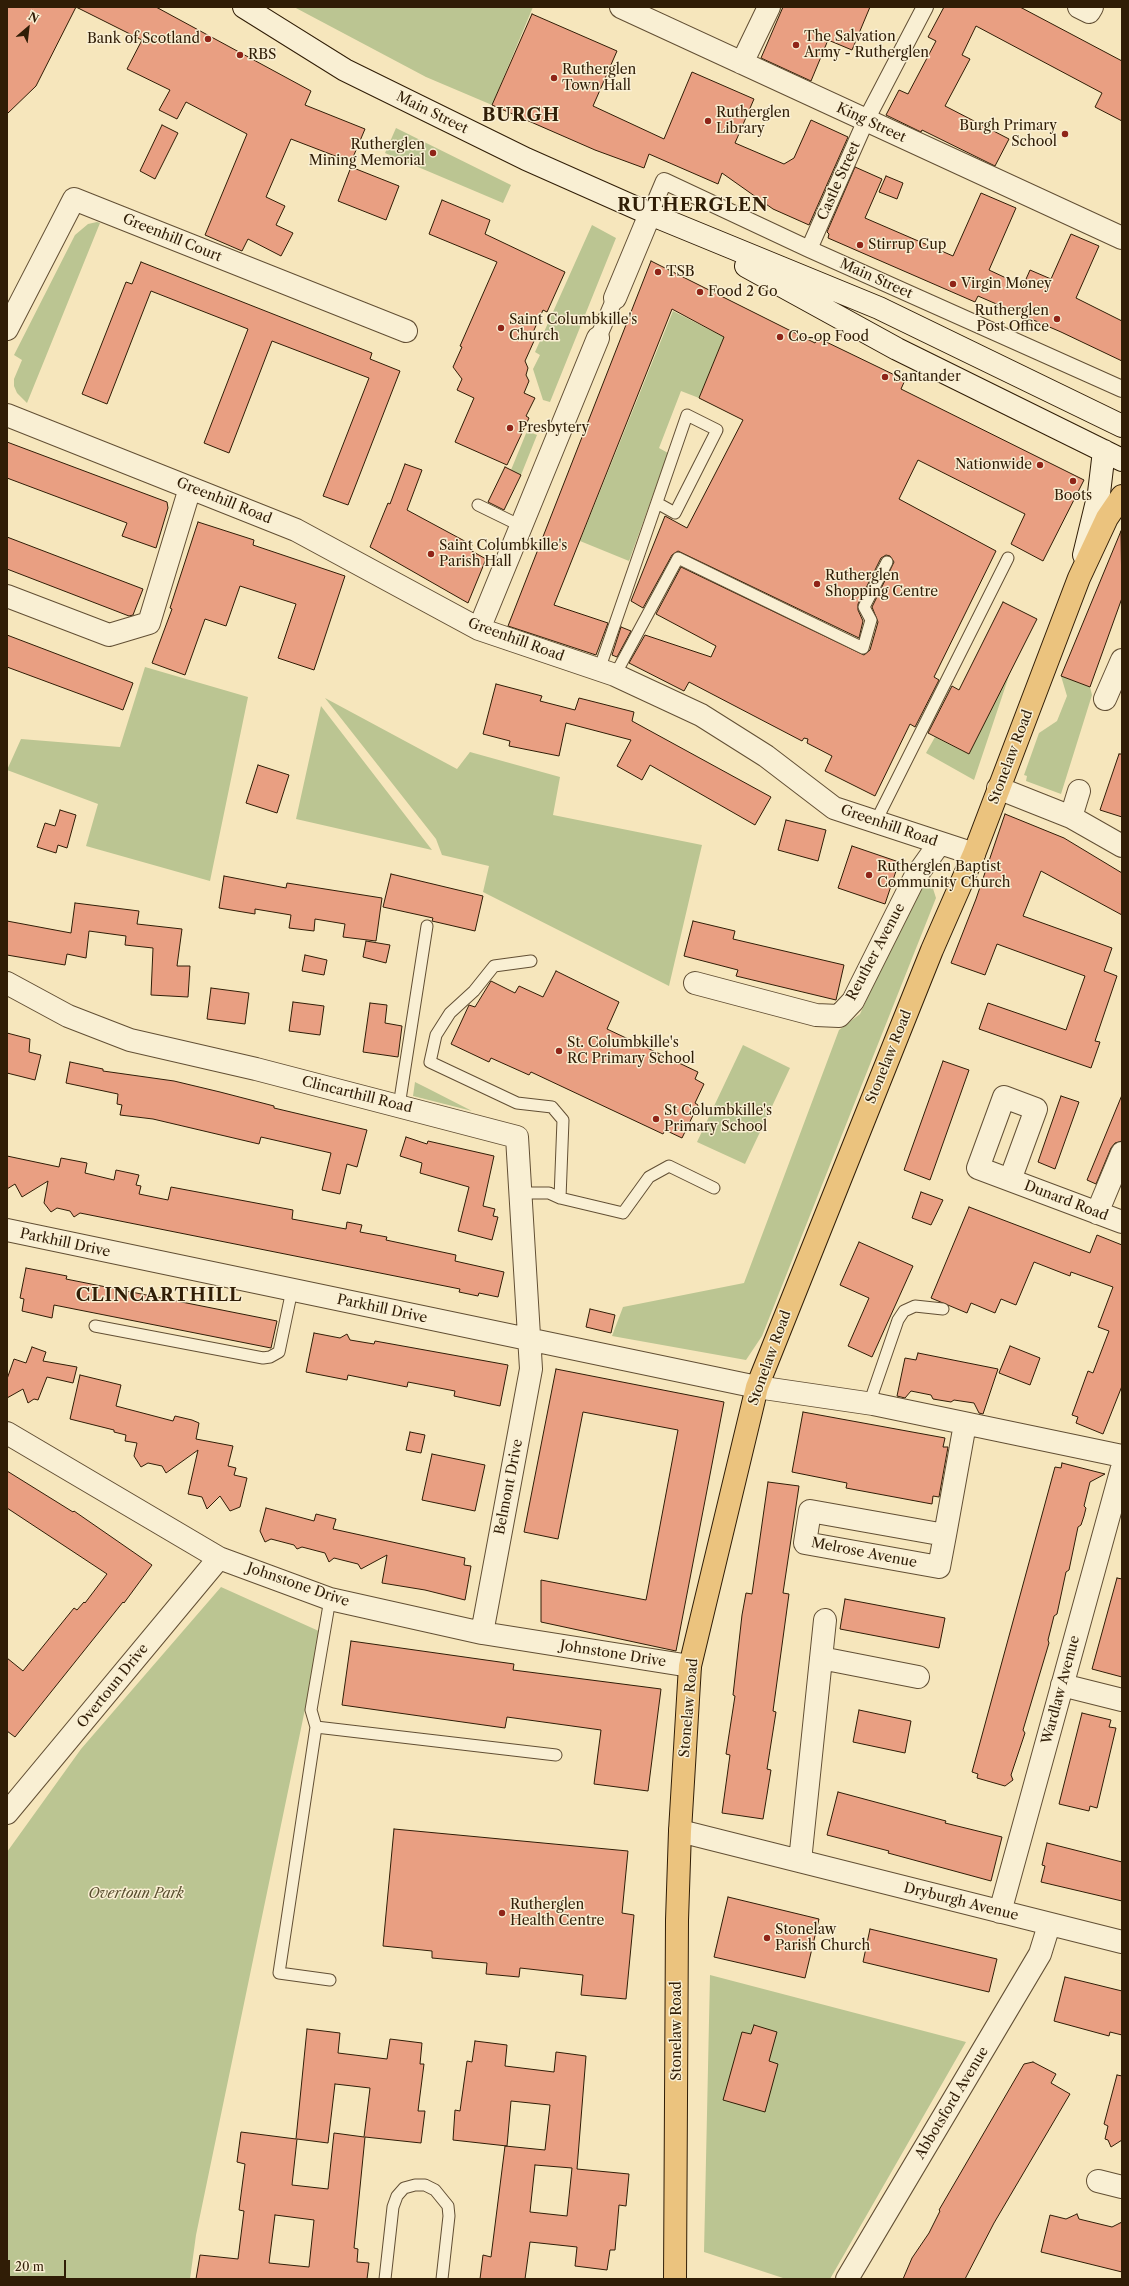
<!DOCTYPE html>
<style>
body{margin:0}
#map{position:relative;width:1129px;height:2286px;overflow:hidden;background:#f6e6bc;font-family:"Libre Caslon Text",serif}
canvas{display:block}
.frame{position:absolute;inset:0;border:8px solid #301d06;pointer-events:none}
.north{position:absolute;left:8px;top:8px;width:40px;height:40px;-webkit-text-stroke:3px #f9efd3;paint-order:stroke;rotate:28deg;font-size:11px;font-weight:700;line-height:16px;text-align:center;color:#301d06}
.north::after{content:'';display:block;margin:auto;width:14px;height:18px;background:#301d06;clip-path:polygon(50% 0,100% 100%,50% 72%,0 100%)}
.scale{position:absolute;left:8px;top:2260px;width:58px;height:18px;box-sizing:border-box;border:2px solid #301d06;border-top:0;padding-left:5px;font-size:12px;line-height:14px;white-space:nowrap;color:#301d06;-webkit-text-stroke:3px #f9efd3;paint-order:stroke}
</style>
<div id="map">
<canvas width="1129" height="2286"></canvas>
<div class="frame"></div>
<div class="north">N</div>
<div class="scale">20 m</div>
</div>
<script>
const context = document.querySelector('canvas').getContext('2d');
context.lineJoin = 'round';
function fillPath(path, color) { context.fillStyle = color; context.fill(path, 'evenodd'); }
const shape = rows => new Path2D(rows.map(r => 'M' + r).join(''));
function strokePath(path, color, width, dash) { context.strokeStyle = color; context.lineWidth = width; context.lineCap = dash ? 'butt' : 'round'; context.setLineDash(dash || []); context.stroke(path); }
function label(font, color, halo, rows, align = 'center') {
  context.font = font + ' "Libre Caslon Text",serif'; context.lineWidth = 3; context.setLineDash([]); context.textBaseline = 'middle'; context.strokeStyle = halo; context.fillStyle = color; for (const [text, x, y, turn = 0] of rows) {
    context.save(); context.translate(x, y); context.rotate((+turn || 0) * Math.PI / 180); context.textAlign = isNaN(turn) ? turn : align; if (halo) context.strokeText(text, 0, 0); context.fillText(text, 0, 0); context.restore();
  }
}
const green = shape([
 [294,7,533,7,492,105,426,77],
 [396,128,511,185,503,203,385,153],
 [97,222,100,223,27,403,17,393,14,386,14,379,22,360,14,355,75,235,88,224],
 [592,225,616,238,550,402,543,400,533,369,540,355,535,352],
 [673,311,724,337,699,398,681,391,659,448,668,453,629,561,580,541],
 [527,431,537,435,521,475,511,470],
 [145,667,248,697,210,881,86,846,98,804,7,770,21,739,120,747],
 [1012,667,974,780,926,753,935,737,969,754],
 [1061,676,1090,687,1092,695,1061,794,1026,781,1027,776,1024,775,1039,733,1057,721,1067,696],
 [325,698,457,769,470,752,560,777,553,815,702,845,669,986,483,892,489,866,442,855,436,839],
 [321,706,432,850,296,819],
 [929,876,936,898,762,1336,746,1360,612,1336,623,1307,744,1283,839,1030,860,1014,921,881],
 [743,1045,790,1068,745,1164,697,1142],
 [415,1082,427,1088,472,1111,413,1096],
 [221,1587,321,1632,196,2235,190,2279,7,2279,7,1852,81,1749],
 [710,1975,966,2042,830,2279,786,2279,704,2252]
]);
const building = shape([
 [7,7,76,7,36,86,7,114,7,7],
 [76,7,156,7,311,91,305,105,365,129,351,162,291,139,266,197,285,206,276,225,293,233,281,256,248,239,242,251,205,235,247,134,186,102,177,119,159,110,170,90,127,69,142,40,76,7],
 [783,7,870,7,852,50,828,40,811,81,761,58,783,7],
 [944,7,1020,7,1122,61,1122,121,1095,107,1102,93,976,26,962,55,970,59,945,106,1009,139,995,166,922,130,921,132,886,115,899,90,908,94,936,41,928,37,944,7],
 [532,14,617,51,593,106,664,139,692,72,754,99,735,143,784,164,794,158,811,120,848,137,809,225,773,209,722,173,718,184,649,154,644,168,595,150,492,105,532,14],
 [162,125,178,133,155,179,140,171,162,125],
 [351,167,399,186,386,220,338,201,351,167],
 [855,167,882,179,865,218,953,256,981,193,1016,208,989,270,1023,286,1030,270,1051,279,1071,234,1099,246,1076,298,1122,321,1122,361,1061,332,978,296,975,302,828,238,829,234,827,232,855,167],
 [886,176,903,183,897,199,879,192,886,176],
 [442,200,490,220,485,234,565,272,547,312,543,310,530,339,534,341,525,361,528,368,526,375,529,381,524,393,535,398,526,416,529,418,507,465,455,442,474,398,457,390,462,379,453,367,462,347,460,346,497,262,429,234,442,200],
 [651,261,815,343,818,338,905,380,901,389,1084,480,1043,561,1011,544,1025,514,918,460,899,499,996,551,934,677,939,680,915,727,910,724,875,796,825,771,832,756,807,743,808,739,804,738,802,741,689,682,684,691,629,663,645,635,711,657,716,646,656,614,681,567,864,655,870,650,878,622,872,607,894,562,890,556,886,555,881,558,858,604,858,610,863,621,859,638,678,551,672,555,643,608,631,601,665,516,687,528,743,420,699,398,724,337,672,309,554,605,608,623,596,655,508,626,651,261],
 [141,262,372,353,370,359,400,371,348,505,323,496,369,378,272,341,229,453,204,443,248,329,151,291,107,404,82,394,126,282,132,284,141,262],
 [7,442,167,502,168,508,156,548,122,536,127,523,7,478,7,442],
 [405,464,422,470,407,510,472,545,470,550,486,559,468,603,370,547,388,503,390,504,405,464],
 [505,467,521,475,504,510,488,502,505,467],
 [198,522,254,540,253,545,345,576,314,670,278,658,296,604,240,586,226,626,205,619,185,675,152,663,172,609,170,608,198,522],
 [1121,531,1122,598,1090,687,1061,676,1121,531],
 [7,537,143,589,133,615,129,616,7,569,7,537],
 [1003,602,1037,619,969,754,928,733,952,686,959,690,1003,602],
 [621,627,631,631,617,657,612,655,621,627],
 [7,635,133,683,123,710,7,667,7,635],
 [496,684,542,696,540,701,575,710,579,698,634,712,632,721,771,797,755,825,650,765,642,780,617,766,631,740,566,723,559,756,509,746,510,741,483,734,496,684],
 [1119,754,1122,754,1122,817,1100,810,1119,754],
 [258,765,289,775,277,813,246,803,258,765],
 [60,810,76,815,67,848,58,845,56,853,37,847,45,823,55,826,60,810],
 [1005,814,1064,838,1122,873,1122,915,1041,871,1023,916,1112,948,1104,971,1117,976,1095,1041,1100,1042,1091,1068,979,1029,988,1003,1066,1030,1085,976,997,944,985,975,951,963,976,899,1005,814],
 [786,820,826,830,818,861,778,850,786,820],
 [852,846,899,862,885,904,838,888,852,846],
 [391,874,483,896,475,931,432,921,433,918,383,907,391,874],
 [224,876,286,888,287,883,382,898,376,941,343,937,345,924,315,919,314,931,289,928,291,915,255,909,255,914,219,908,224,876],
 [75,903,139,911,137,924,182,929,177,966,190,966,188,997,151,995,153,948,125,945,126,936,89,931,86,958,67,954,65,965,7,955,7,921,71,933,75,903],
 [693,921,735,931,733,939,844,965,836,1000,736,976,738,970,684,956,693,921],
 [366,941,390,945,386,963,363,957,366,941],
 [305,955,327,960,324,975,302,971,305,955],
 [556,971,619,1002,607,1029,698,1072,695,1079,704,1084,695,1103,698,1105,682,1138,665,1130,663,1134,531,1072,529,1075,491,1058,489,1062,451,1044,469,1005,475,1007,491,981,515,993,519,986,543,997,556,971],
 [211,988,249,993,245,1024,207,1019,211,988],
 [293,1002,324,1006,320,1035,289,1031,293,1002],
 [370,1003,387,1005,385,1023,402,1026,398,1057,363,1052,370,1003],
 [7,1033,30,1039,29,1052,41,1055,35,1080,7,1073,7,1033],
 [943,1061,969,1070,930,1180,904,1170,943,1061],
 [70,1062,103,1069,103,1071,174,1081,220,1092,274,1106,274,1108,367,1130,357,1167,347,1164,340,1194,322,1190,331,1153,261,1137,259,1144,153,1119,120,1115,122,1105,117,1104,118,1094,66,1083,70,1062],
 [1122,1095,1122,1141,1115,1143,1111,1148,1096,1184,1087,1180,1122,1095],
 [1061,1096,1079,1102,1055,1169,1038,1162,1061,1096],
 [406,1137,427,1144,428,1141,494,1156,483,1206,495,1209,493,1216,498,1217,492,1240,458,1231,469,1187,420,1173,422,1163,400,1156,406,1137],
 [7,1156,59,1167,61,1158,87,1163,85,1173,114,1180,116,1170,139,1175,136,1185,141,1186,139,1194,168,1200,171,1187,293,1210,292,1219,346,1229,347,1222,362,1225,360,1232,387,1237,386,1240,456,1255,455,1261,504,1272,498,1297,479,1293,478,1296,459,1292,460,1289,80,1213,74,1217,70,1211,57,1208,51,1212,44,1203,48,1181,22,1197,15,1184,7,1189,7,1156],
 [921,1192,943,1200,931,1225,912,1218,921,1192],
 [969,1207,1090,1253,1097,1235,1122,1245,1122,1386,1103,1434,1076,1423,1078,1417,1072,1415,1088,1371,1093,1373,1109,1331,1098,1327,1113,1287,1071,1272,1070,1276,1034,1262,1016,1305,1001,1299,995,1313,971,1303,967,1313,931,1298,969,1207],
 [859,1242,913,1266,872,1357,848,1346,869,1298,840,1285,859,1242],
 [26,1268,67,1276,66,1279,277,1321,271,1348,54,1305,52,1318,22,1311,24,1299,20,1298,26,1268],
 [590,1309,615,1315,611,1333,586,1327,590,1309],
 [314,1333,340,1338,347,1334,350,1340,374,1344,375,1341,508,1365,500,1406,454,1396,455,1391,408,1382,407,1387,348,1375,347,1380,306,1372,314,1333],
 [1010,1346,1040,1358,1030,1385,999,1373,1010,1346],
 [32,1347,46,1352,43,1361,77,1367,73,1383,47,1377,38,1400,34,1399,28,1403,23,1389,7,1398,7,1379,14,1359,26,1363,32,1347],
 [918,1353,998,1369,983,1414,979,1413,974,1403,954,1400,951,1402,933,1399,931,1395,911,1391,905,1398,897,1396,905,1358,916,1360,918,1353],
 [556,1369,724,1402,676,1651,541,1622,541,1580,646,1600,678,1430,583,1412,558,1539,524,1532,556,1369],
 [80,1375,121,1385,116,1406,173,1421,175,1416,192,1420,199,1423,196,1439,233,1446,228,1466,236,1468,234,1475,247,1478,240,1507,230,1511,220,1496,207,1509,202,1497,188,1494,198,1450,166,1473,162,1466,148,1463,141,1467,134,1456,137,1443,125,1441,126,1435,114,1432,114,1430,70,1419,80,1375],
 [803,1412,945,1438,943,1447,948,1447,939,1497,933,1496,932,1504,846,1488,847,1483,792,1472,803,1412],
 [410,1432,425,1435,421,1453,406,1450,410,1432],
 [432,1454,485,1465,475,1511,422,1500,432,1454],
 [1062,1463,1105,1474,1090,1482,1084,1506,1086,1508,1084,1516,1081,1525,1078,1527,1069,1570,1066,1572,1057,1614,1054,1616,1048,1640,1049,1643,1023,1730,1025,1733,1011,1775,1013,1780,1005,1786,977,1778,978,1774,972,1772,1055,1467,1061,1468,1062,1463],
 [7,1471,73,1512,74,1511,152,1565,124,1603,123,1602,15,1737,7,1731,7,1658,23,1671,74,1608,77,1610,84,1602,85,1603,107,1574,7,1508,7,1471],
 [768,1482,799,1486,783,1593,789,1594,773,1711,776,1712,767,1769,771,1770,763,1819,722,1813,730,1755,726,1754,735,1696,733,1695,742,1615,746,1593,752,1594,768,1482],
 [266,1508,314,1521,316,1514,336,1519,333,1529,465,1558,464,1565,471,1566,465,1600,425,1590,382,1583,387,1555,361,1569,358,1564,334,1558,329,1562,325,1553,302,1547,297,1549,294,1545,271,1539,265,1542,260,1531,266,1508],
 [1117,1578,1122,1579,1122,1677,1092,1669,1117,1578],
 [845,1599,945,1618,939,1648,840,1629,845,1599],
 [351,1641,514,1664,513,1670,661,1689,648,1791,594,1784,601,1730,507,1717,505,1728,342,1705,351,1641],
 [859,1710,911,1721,905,1753,853,1742,859,1710],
 [1082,1713,1111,1720,1109,1727,1116,1728,1097,1808,1090,1806,1089,1811,1059,1804,1082,1713],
 [838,1792,946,1821,945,1823,1002,1837,991,1881,888,1853,889,1851,827,1835,838,1792],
 [394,1829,628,1851,622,1913,634,1915,626,1999,581,1995,583,1975,520,1968,519,1977,486,1974,487,1963,432,1958,432,1951,383,1946,394,1829],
 [1047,1843,1122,1862,1122,1901,1041,1882,1045,1866,1042,1865,1047,1843],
 [728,1897,819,1919,805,1978,714,1957,728,1897],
 [870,1929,997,1959,989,1992,863,1962,870,1929],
 [1065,1977,1122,1991,1122,2035,1110,2032,1109,2036,1054,2021,1065,1977],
 [754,2025,777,2032,769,2061,778,2064,765,2112,723,2100,742,2032,751,2034,754,2025],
 [307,2029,340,2033,338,2053,387,2059,390,2039,422,2043,420,2064,424,2064,418,2111,425,2111,421,2143,365,2137,354,2248,358,2249,357,2262,369,2263,367,2279,196,2279,200,2255,238,2259,244,2211,239,2210,245,2164,237,2162,241,2132,296,2139,307,2029],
 [335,2084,370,2088,364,2137,334,2133,328,2189,292,2185,297,2139,328,2143,335,2084],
 [275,2215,314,2220,309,2267,269,2263,275,2215],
 [475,2041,507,2045,505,2066,554,2072,556,2052,586,2056,577,2169,629,2174,626,2206,619,2205,615,2250,610,2250,607,2270,575,2266,577,2247,530,2242,525,2279,480,2279,483,2255,491,2257,505,2146,545,2150,550,2105,511,2101,507,2146,453,2140,455,2110,460,2111,467,2061,472,2062,475,2041],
 [535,2165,572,2168,567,2216,530,2212,535,2165],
 [1033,2062,1056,2074,1051,2083,1070,2094,994,2223,965,2279,903,2279,912,2258,929,2233,940,2211,939,2210,1024,2064,1033,2062],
 [1117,2075,1122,2076,1122,2140,1111,2147,1108,2140,1105,2139,1108,2126,1104,2124,1117,2075],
 [1077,2214,1079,2219,1112,2227,1122,2222,1122,2272,1041,2252,1050,2215,1066,2219,1077,2214]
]);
const service = shape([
 [478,505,521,526],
 [599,670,687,415,717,430,675,513,657,503],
 [615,675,678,558,863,648,871,620,864,607,887,562],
 [875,823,1008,558],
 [531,961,494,966,474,991,450,1013,436,1035,430,1062,517,1103,552,1107,563,1120,560,1198,623,1213,649,1177,669,1166,714,1188],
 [399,1106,427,926],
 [519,1193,549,1193,560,1198],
 [95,1326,263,1358,270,1357,279,1352,292,1290],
 [869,1404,898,1320,904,1311,915,1306,943,1309],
 [316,1727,556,1755],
 [330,1980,279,1973,316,1727,311,1710,330,1599],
 [385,2279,393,2207,397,2196,404,2188,415,2185,425,2185,435,2190,448,2206,449,2216,442,2279]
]);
const pedestrian = shape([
 [650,214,664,181,809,249,1122,389],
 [809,249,866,120,925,7],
 [598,338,615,298]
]);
const minor = shape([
 [621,7,1122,238],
 [1079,7,1089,12,1092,7],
 [742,63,769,7],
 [615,298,650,214],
 [7,329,74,199,406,331],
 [7,415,296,530,479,629,615,675,701,715,766,756,834,808,974,854],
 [7,596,109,635,149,623,190,488],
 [479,629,598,338],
 [1105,699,1122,660],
 [998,788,1071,817,1122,846],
 [1071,817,1079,791],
 [7,983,68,1016,130,1040,256,1069,517,1137,531,1369,482,1633],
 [695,983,816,1015,839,1016,853,1001,914,879,939,844],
 [1010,1180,1036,1109,1004,1097,978,1168,1122,1222],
 [1097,1213,1122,1153],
 [7,1230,757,1387,873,1404,1122,1456],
 [7,1433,219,1558,330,1599,482,1633,690,1666],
 [945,1535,810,1511,805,1543,939,1567,945,1535,965,1424],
 [821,1658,918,1677],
 [1062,1685,1122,1700],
 [7,1813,219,1558],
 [680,1831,1122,1942],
 [800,1861,825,1620],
 [1000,1912,1122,1468],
 [1098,2181,1122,2187],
 [847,2279,1040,1954,1049,1925]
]);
const secondary = shape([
 [244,7,345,70,526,159,650,214,879,308,1122,426],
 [746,266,897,349,1122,460],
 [1084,555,1099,493,1104,451]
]);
const primary = shape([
 [675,2279,677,1920,680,1831,690,1666,757,1387,932,950,974,854,1079,578,1107,518,1122,496]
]);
const markers = [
 [208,39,4,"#8f2418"],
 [796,45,4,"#8f2418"],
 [240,55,4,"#8f2418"],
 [554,78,4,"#8f2418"],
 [708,121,4,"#8f2418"],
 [1065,134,4,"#8f2418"],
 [433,153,4,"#8f2418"],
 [860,245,4,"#8f2418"],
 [658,272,4,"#8f2418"],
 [953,284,4,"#8f2418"],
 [700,292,4,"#8f2418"],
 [1057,319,4,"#8f2418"],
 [501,328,4,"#8f2418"],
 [780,337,4,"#8f2418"],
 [885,377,4,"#8f2418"],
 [510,428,4,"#8f2418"],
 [1040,465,4,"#8f2418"],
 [1073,481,4,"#8f2418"],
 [431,554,4,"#8f2418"],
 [817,584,4,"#8f2418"],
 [869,875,4,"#8f2418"],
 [559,1051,4,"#8f2418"],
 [656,1119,4,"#8f2418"],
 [502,1913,4,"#8f2418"],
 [767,1938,4,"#8f2418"]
];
const poiNames = [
 ["The Salvation",804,37],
 ["Army - Rutherglen",804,53],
 ["Bank of Scotland",200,39,"right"],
 ["RBS",248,55],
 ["Rutherglen",562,70],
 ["Town Hall",562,86],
 ["Rutherglen",716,113],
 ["Library",716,129],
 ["Burgh Primary",1057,126,"right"],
 ["School",1057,142,"right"],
 ["Rutherglen",425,145,"right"],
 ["Mining Memorial",425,161,"right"],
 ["Stirrup Cup",868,245],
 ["TSB",666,272],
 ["Virgin Money",961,284],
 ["Food 2 Go",708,292],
 ["Rutherglen",1049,311,"right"],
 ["Post Office",1049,327,"right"],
 ["Saint Columbkille's",509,320],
 ["Church",509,336],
 ["Co-op Food",788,337],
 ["Santander",893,377],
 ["Presbytery",518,428],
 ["Nationwide",1032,465,"right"],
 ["Boots",1073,496,"center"],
 ["Saint Columbkille's",439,546],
 ["Parish Hall",439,562],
 ["Rutherglen",825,576],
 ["Shopping Centre",825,592],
 ["Rutherglen Baptist",877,867],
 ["Community Church",877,883],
 ["St. Columbkille's",567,1043],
 ["RC Primary School",567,1059],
 ["St Columbkille's",664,1111],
 ["Primary School",664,1127],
 ["Rutherglen",510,1905],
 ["Health Centre",510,1921],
 ["Stonelaw",775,1930],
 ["Parish Church",775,1946]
];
const streetNames = [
 ["Main Street",432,113,26],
 ["King Street",871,123,25],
 ["Castle Street",839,181,-66],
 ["Greenhill Court",172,238,22],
 ["Main Street",876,279,24],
 ["Greenhill Road",224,501,22],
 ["Greenhill Road",516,640,20],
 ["Stonelaw Road",1011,757,-69],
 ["Greenhill Road",889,826,19],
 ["Reuther Avenue",876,952,-62],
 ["Stonelaw Road",889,1057,-68],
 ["Clincarthill Road",357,1095,14],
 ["Dunard Road",1066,1201,21],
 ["Parkhill Drive",65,1243,12],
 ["Parkhill Drive",382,1309,12],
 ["Stonelaw Road",770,1358,-70],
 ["Belmont Drive",509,1487,-79],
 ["Melrose Avenue",864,1553,11],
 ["Johnstone Drive",298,1585,19],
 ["Johnstone Drive",613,1654,9],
 ["Overtoun Drive",113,1686,-51],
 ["Wardlaw Avenue",1061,1690,-75],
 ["Stonelaw Road",689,1708,-85],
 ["Dryburgh Avenue",961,1902,14],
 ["Stonelaw Road",677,2031,-90],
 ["Abbotsford Avenue",952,2103,-59]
];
const parkNames = [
 ["Overtoun Park",136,1894]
];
const districtNames = [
 ["BURGH",521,116],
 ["RUTHERGLEN",693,206],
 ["CLINCARTHILL",159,1296]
];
fillPath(green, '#bbc592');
fillPath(building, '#e99f82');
strokePath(building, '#301d06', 1);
strokePath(service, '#624f34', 13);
strokePath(pedestrian, '#624f34', 18);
strokePath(minor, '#624f34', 24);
strokePath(secondary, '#301d06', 24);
strokePath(primary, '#301d06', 24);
strokePath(service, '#f9efd3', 11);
strokePath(pedestrian, '#f9efd3', 16);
strokePath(minor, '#f9efd3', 22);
strokePath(secondary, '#f9efd3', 22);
strokePath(primary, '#ebc37e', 22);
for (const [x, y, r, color] of markers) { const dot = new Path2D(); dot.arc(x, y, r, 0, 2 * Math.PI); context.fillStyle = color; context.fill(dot); strokePath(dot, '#f9efd3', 1.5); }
label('14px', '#301d06', '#f9efd3', poiNames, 'left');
label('14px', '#301d06', '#f9efd3', streetNames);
label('italic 14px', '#5a4f30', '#f9efd3', parkNames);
context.letterSpacing = '1px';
label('bold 18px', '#301d06', '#f9efd3', districtNames);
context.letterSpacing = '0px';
</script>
